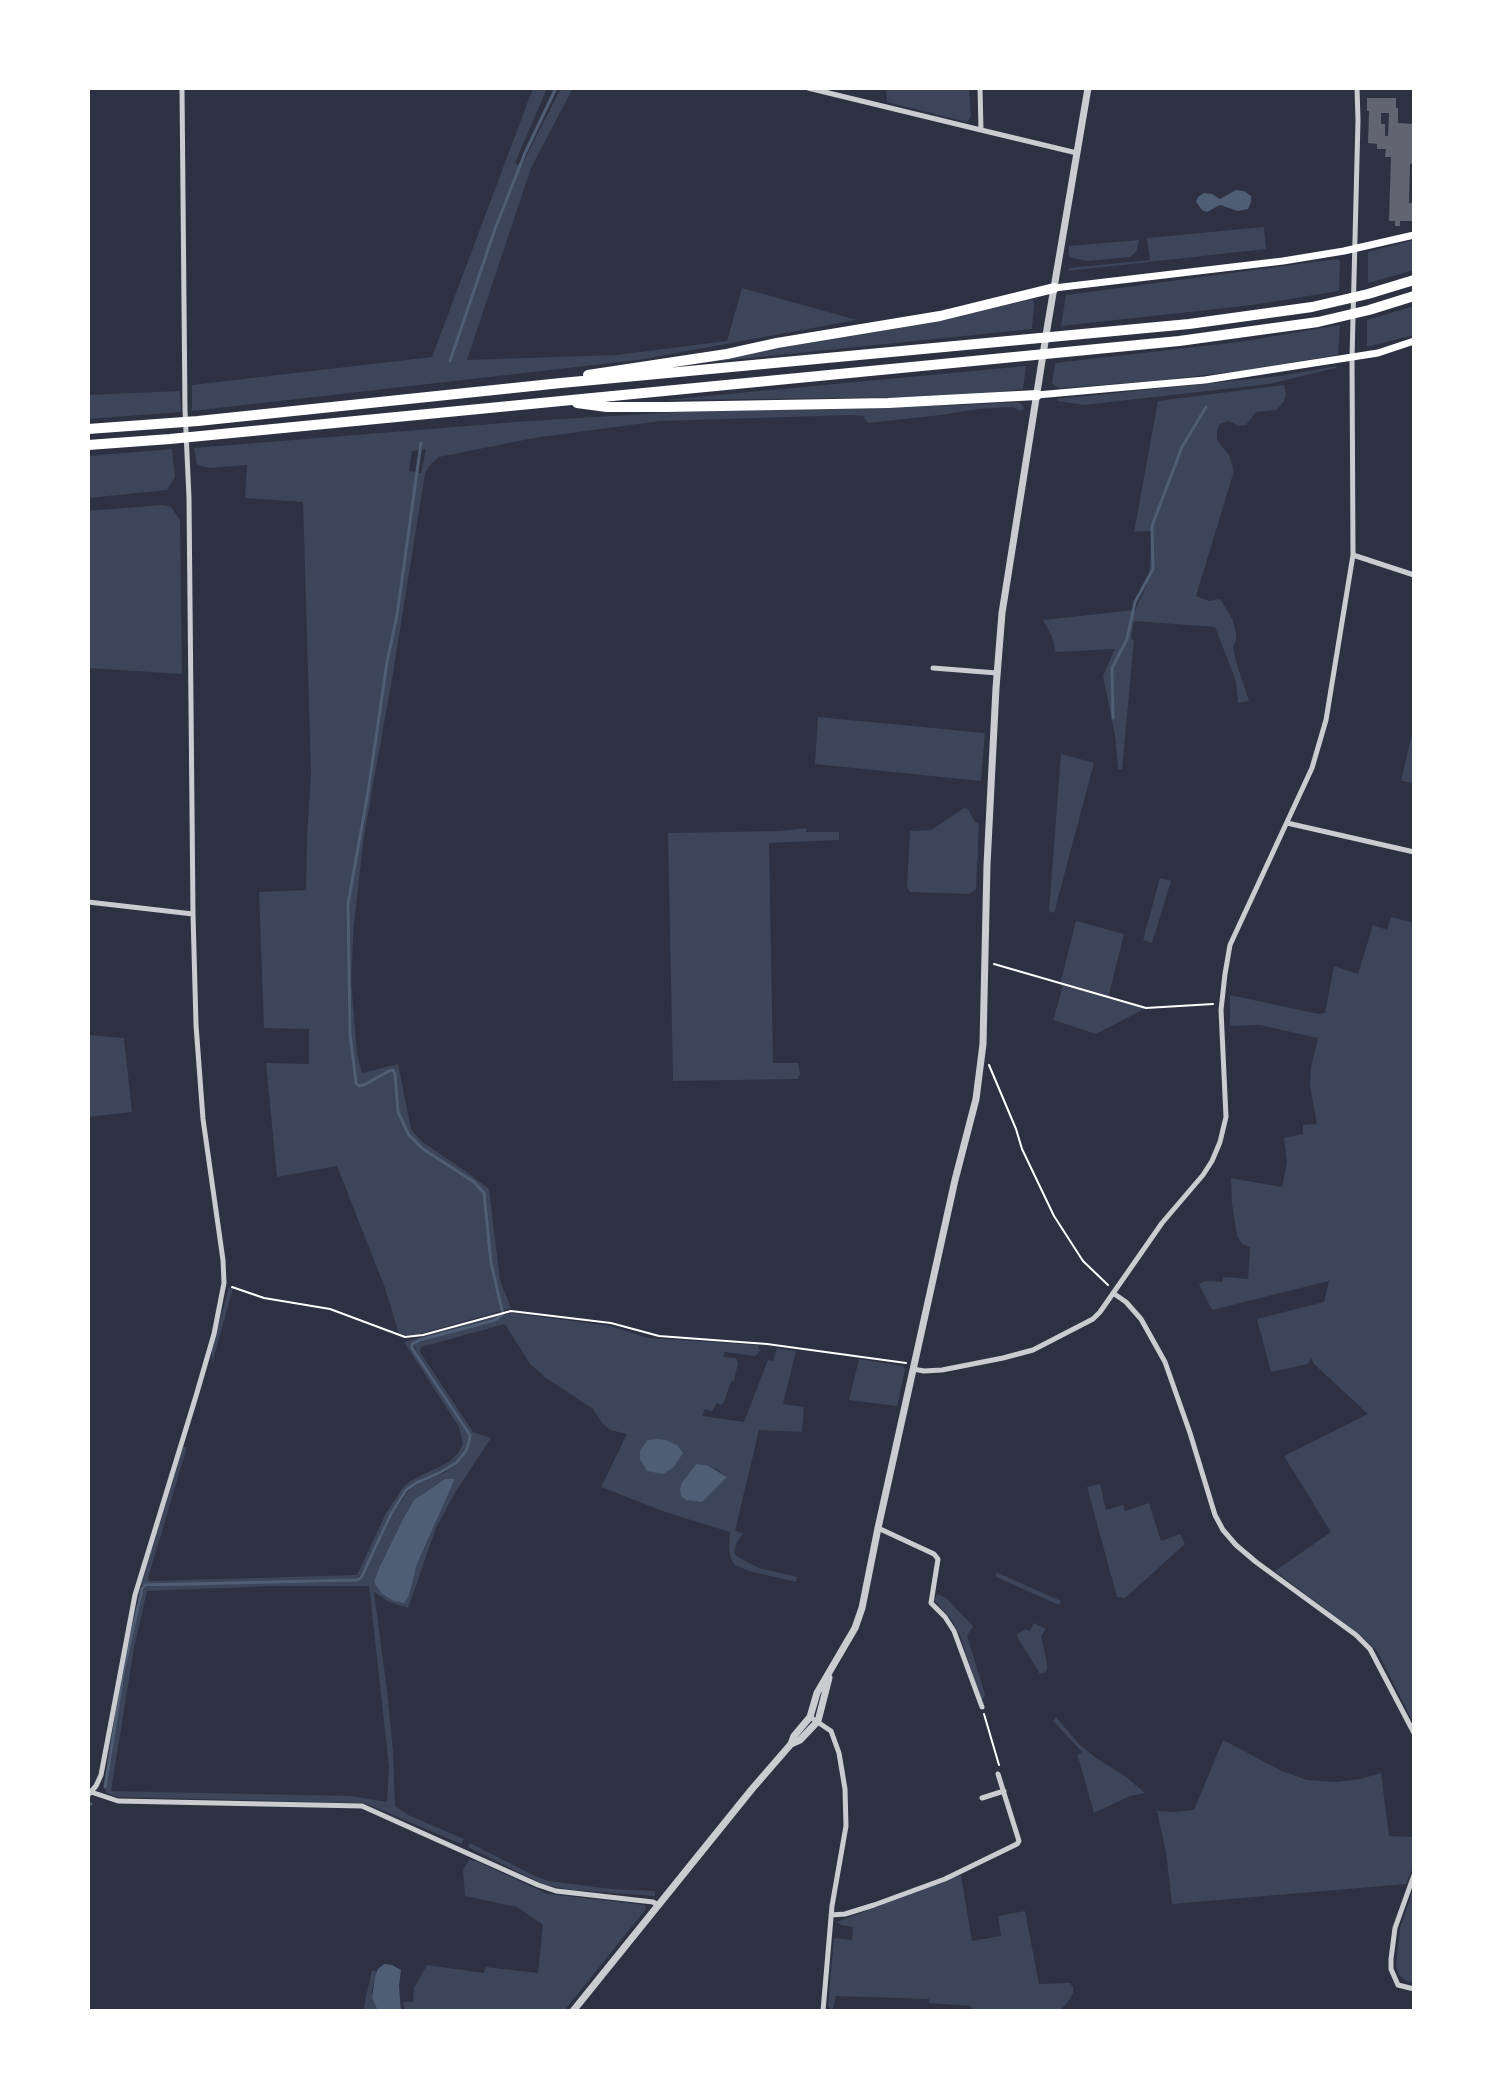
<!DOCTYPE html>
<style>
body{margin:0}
#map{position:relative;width:1502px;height:2099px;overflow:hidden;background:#2d3142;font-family:"Asap Condensed",sans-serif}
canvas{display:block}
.frame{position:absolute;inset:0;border:90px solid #fff;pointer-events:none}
</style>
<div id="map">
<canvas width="1502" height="2099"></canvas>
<div class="frame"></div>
</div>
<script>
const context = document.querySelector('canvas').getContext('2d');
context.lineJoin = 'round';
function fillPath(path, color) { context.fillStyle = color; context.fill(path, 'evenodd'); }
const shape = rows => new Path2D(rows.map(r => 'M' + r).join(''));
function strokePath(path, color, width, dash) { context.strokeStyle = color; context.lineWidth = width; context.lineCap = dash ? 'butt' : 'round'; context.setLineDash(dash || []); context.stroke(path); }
const green = shape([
 [533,88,547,88,515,163,521,166,561,88,573,88,531,168,467,360,616,355,727,341,742,288,857,320,638,360,192,411,192,385,432,357],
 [886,88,969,88,971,117,967,122,887,102],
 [1264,227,1266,249,1068,271,1069,268,1150,260,1147,238],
 [1139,240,1137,251,1130,257,1087,261,1069,257,1069,246],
 [1414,240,1414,270,1368,283,1368,252],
 [1337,259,1340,261,1339,291,1253,305,1061,326,1066,295],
 [1029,300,1033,300,1034,304,1032,329,701,363,700,361,924,324],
 [1414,306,1414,335,1367,347,1367,320],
 [1340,325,1338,355,1239,371,1154,381,1060,388,1054,386,1052,383,1055,363,1239,342],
 [1026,366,1023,389,991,393,926,397,665,400],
 [1336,366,1336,368,1269,384,1084,405,1058,401,1057,399,1280,376],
 [1284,385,1286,395,1284,401,1276,410,1256,412,1246,425,1238,426,1229,421,1220,424,1217,430,1217,440,1229,455,1234,471,1196,596,1209,601,1220,599,1233,620,1236,634,1236,641,1233,647,1235,658,1249,701,1238,703,1236,681,1215,627,1134,621,1131,639,1134,640,1122,770,1118,769,1115,735,1103,676,1115,649,1055,652,1053,639,1043,620,1135,610,1146,587,1150,568,1151,531,1134,532,1158,401],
 [180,391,181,412,88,419,88,395],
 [1019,402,1025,408,1021,411,1012,407,978,409,941,415,868,423,863,416,853,415,660,421,534,438,439,457,429,466,425,474,393,673,364,836,354,924,351,980,357,1053,362,1073,398,1064,411,1129,421,1141,468,1173,489,1189,500,1280,511,1308,413,1336,399,1334,385,1288,337,1166,277,1177,266,1063,309,1064,309,1029,264,1028,259,892,306,890,307,837,311,774,303,502,245,498,247,465,210,468,197,465,194,448,529,421,679,412,962,405],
 [426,449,421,473,409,471,412,451],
 [172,449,175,477,167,490,88,498,88,456],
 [162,505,171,507,180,520,182,674,88,668,88,511],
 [818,717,985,733,981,781,815,764],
 [1414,725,1414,783,1401,781],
 [1061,754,1094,763,1054,913,1049,911],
 [964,808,968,809,975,822,979,823,976,889,969,894,910,892,907,887,910,831,931,830],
 [806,828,806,832,839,832,839,840,769,843,773,1063,798,1063,800,1074,798,1079,673,1081,668,833,780,831],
 [1160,878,1171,881,1152,943,1143,940],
 [1391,917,1414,923,1414,1724,1377,1651,1360,1635,1275,1571,1331,1532,1284,1456,1368,1414,1314,1364,1311,1358,1308,1364,1271,1372,1257,1319,1324,1302,1329,1281,1212,1310,1199,1284,1206,1281,1223,1282,1223,1277,1248,1279,1250,1247,1243,1245,1237,1236,1232,1204,1231,1178,1282,1187,1287,1163,1284,1138,1303,1134,1303,1125,1317,1124,1310,1086,1311,1067,1318,1038,1260,1025,1230,1026,1230,995,1319,1014,1325,1013,1334,966,1358,974,1373,925,1387,930],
 [1076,921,1124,934,1108,998,1146,1008,1096,1034,1053,1020,1063,986,1060,985],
 [88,1035,124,1038,132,1112,88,1117],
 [229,1287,233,1289,212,1363,212,1348],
 [512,1313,610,1326,648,1338,758,1345,760,1351,755,1356,725,1352,723,1357,736,1358,738,1363,734,1381,731,1382,724,1402,721,1405,717,1403,712,1411,705,1409,702,1416,744,1422,768,1360,773,1361,777,1348,796,1351,783,1404,804,1407,802,1432,759,1430,735,1531,743,1533,736,1544,734,1553,738,1557,759,1568,797,1577,796,1582,749,1571,735,1565,731,1559,729,1549,730,1532,668,1513,601,1487,627,1434,610,1430,602,1423,593,1409,546,1378,530,1364,505,1324,421,1347,420,1352,473,1432,491,1438,456,1491,436,1528,408,1608,389,1602,374,1592,387,1690,393,1751,395,1806,408,1815,464,1839,461,1844,370,1805,361,1803,117,1797,107,1793,105,1789,130,1646,142,1592,146,1587,199,1584,140,1585,183,1447,187,1447,148,1578,149,1581,357,1575,386,1513,402,1489,410,1481,449,1462,458,1453,463,1444,459,1427,404,1342,499,1314,499,1317,420,1339,411,1344,412,1350,469,1436,468,1442,466,1449,453,1464,414,1483,403,1494,359,1577,354,1580,272,1582,357,1581,362,1579,393,1514,406,1494,412,1487,444,1473,456,1465,467,1452,470,1443,471,1434,416,1351,414,1345,416,1343,499,1319,506,1314],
 [696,1464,707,1465,720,1471,726,1477,718,1485],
 [455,1479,417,1564,380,1566,402,1521],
 [273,1586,369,1586,389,1767,387,1802,352,1796,111,1791,134,1648,147,1591],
 [859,1359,903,1366,905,1369,897,1406,849,1400],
 [1100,1484,1106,1510,1123,1505,1125,1511,1149,1503,1161,1541,1180,1534,1185,1544,1125,1598,1117,1597,1087,1487],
 [996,1572,1061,1601,1059,1605,996,1577],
 [937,1594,946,1598,973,1626,967,1636,985,1694,984,1698,980,1700,960,1635,951,1619,934,1600],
 [1034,1623,1046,1629,1041,1636,1047,1663,1047,1670,1044,1673,1040,1674,1016,1635,1025,1629,1030,1631],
 [1056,1717,1079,1744,1096,1758,1125,1776,1145,1793,1130,1796,1094,1813,1079,1760,1077,1756,1082,1752,1053,1721],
 [1223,1740,1282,1771,1307,1780,1336,1782,1360,1779,1381,1773,1389,1836,1414,1837,1414,1864,1406,1884,1172,1904,1166,1852,1157,1811,1173,1812,1194,1810],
 [470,1843,535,1876,549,1881,612,1889,655,1891,655,1896,573,1890,544,1885,468,1847],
 [469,1860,476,1861,548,1894,645,1905,646,1909,564,2011,405,2011,403,2002,413,2002,414,1988,427,1965,484,1973,486,1967,538,1973,543,1925,517,1907,465,1896,463,1870],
 [961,1875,972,1941,1001,1936,998,1916,1025,1911,1039,1984,1070,1983,1073,1987,1073,1993,1068,2002,1060,2010,972,2011,971,2006,929,2003,929,1999,836,1996,832,2011,828,2006,834,1938,852,1940,853,1927,841,1925,837,1922],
 [1414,1887,1414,1983,1406,1981,1399,1975,1396,1965,1400,1928],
 [372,1970,377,1972,372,1990,372,1998,378,2011,363,2011]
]);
const water = shape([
 [1236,190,1244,191,1251,196,1251,202,1248,209,1238,211,1220,205,1207,212,1202,210,1196,202,1198,197,1204,193,1212,194,1220,199],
 [658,1439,666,1440,677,1445,683,1453,673,1468,663,1474,647,1471,640,1459,640,1451,643,1446,648,1440],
 [696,1464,707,1465,727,1477,702,1502,686,1500,681,1496,680,1489,682,1483],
 [445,1479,455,1479,417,1564,409,1595,404,1603,394,1601,382,1594,374,1582,380,1566,402,1521,414,1500],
 [384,1964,392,1965,401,1970,399,1986,401,2011,378,2011,372,1998,375,1977,378,1969]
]);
const stream = shape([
 [450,361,495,229,525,153,556,88],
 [1113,718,1112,668,1127,639,1135,602,1153,569,1152,526,1182,447,1206,407],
 [105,1787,124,1669,142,1589,145,1585,357,1580,361,1578,391,1514,406,1490,416,1483,439,1473,456,1463,466,1451,469,1442,470,1435,412,1348,412,1344,420,1340,495,1320,503,1314,491,1263,484,1193,474,1182,423,1149,409,1135,398,1112,395,1074,393,1070,389,1071,364,1085,359,1086,356,1083,350,1033,348,904,368,792,387,662,397,615,421,443],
 [88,1805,91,1804]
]);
const building = shape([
 [1367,98,1396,98,1396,108,1398,108,1398,123,1414,124,1414,163,1410,164,1409,203,1414,203,1414,221,1400,221,1400,226,1395,226,1395,221,1389,221,1391,157,1385,157,1386,149,1377,149,1377,144,1368,143,1369,111,1367,111],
 [1381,113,1389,113,1388,136,1385,136,1385,124,1381,124]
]);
const path = shape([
 [994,964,1146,1008,1213,1004],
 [989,1065,1016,1129,1022,1149,1054,1216,1083,1261,1108,1285],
 [232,1287,264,1298,330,1309,405,1337,423,1335,511,1311,611,1323,659,1336,767,1344,906,1363],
 [984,1714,999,1765]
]);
const minor = shape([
 [808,88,981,130],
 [980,88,981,130,1077,153],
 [1353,555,1414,575],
 [933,668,997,673],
 [1287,823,1414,852],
 [88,902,193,914],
 [1113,1293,1126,1302,1141,1319,1165,1362,1190,1433,1215,1515,1223,1530,1236,1545,1256,1562,1356,1635,1370,1649,1414,1733],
 [913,1369,924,1371,942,1370,1003,1358,1033,1350,1093,1319,1100,1312,1162,1223,1203,1175,1212,1161,1220,1142,1226,1117,1221,1010,1225,974,1230,945,1312,768,1326,720,1353,555,1352,358,1358,120,1357,88],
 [878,1528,934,1554,938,1559,931,1603,945,1617,954,1631,982,1707],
 [810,1717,831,1731,839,1753,845,1789,846,1826,832,1906,823,2011],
 [91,1792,118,1801,362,1806,538,1885,556,1891,653,1902,658,1905],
 [88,1795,96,1786,101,1775,135,1595,196,1396,214,1334,224,1283,223,1260,203,1119,196,1025,193,914,189,498,185,410,182,88],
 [982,1798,1004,1791],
 [1414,1875,1395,1928,1391,1959,1391,1969,1398,1985,1414,1989],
 [831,1915,845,1914,874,1905,945,1879,1017,1844,1019,1841,998,1774]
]);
const tertiary = shape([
 [791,1744,800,1740,818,1721,829,1678],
 [573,2011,752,1789,791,1744,794,1736,810,1717,817,1693,855,1628,862,1608,878,1528,955,1180,976,1099,983,1044,987,865,996,688,1002,613,1048,323,1088,88]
]);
const secondary = shape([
 [1054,288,1283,261,1344,251,1414,235],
 [1037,395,1205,380,1378,353,1414,341]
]);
const motorway = shape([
 [588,375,727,354,777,343,940,316,1054,288],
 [577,403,607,407,666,407,888,403,1037,395],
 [88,429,198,421,561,383,1189,324,1312,307,1368,294,1414,280],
 [88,445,170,439,1179,341,1318,322,1369,310,1414,296]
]);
fillPath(green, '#3c4559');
fillPath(water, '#4f5d75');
strokePath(stream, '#4f5d75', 3);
fillPath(building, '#626471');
strokePath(path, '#fff', 2);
strokePath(minor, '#caccd0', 5);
strokePath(tertiary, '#caccd0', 7);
strokePath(secondary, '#fff', 7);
strokePath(motorway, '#fff', 10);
</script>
